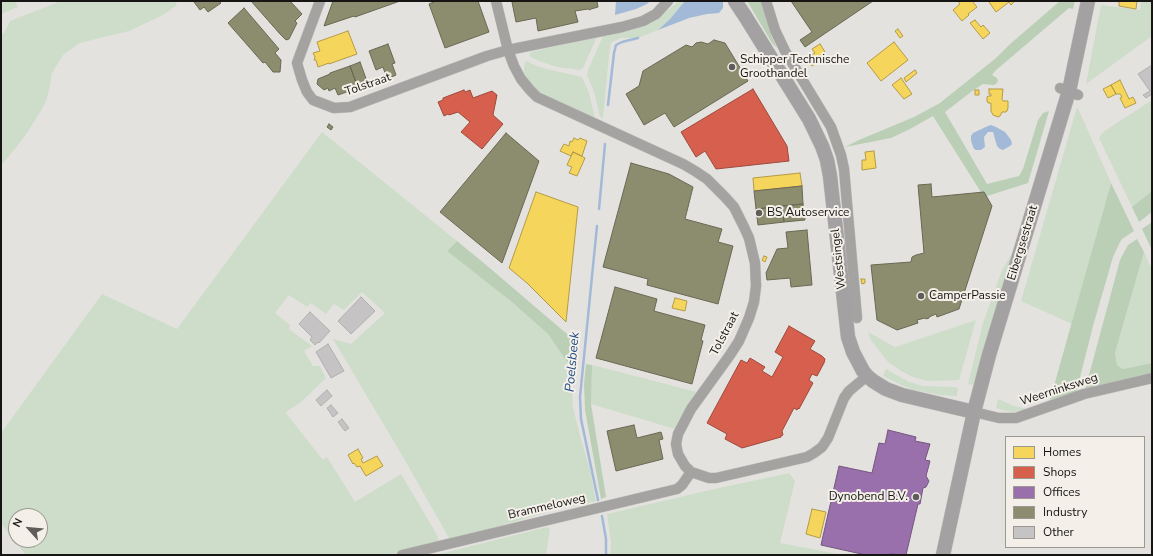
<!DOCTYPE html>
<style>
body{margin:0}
#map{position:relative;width:1153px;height:556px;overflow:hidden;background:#e4e2df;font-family:"Nunito Sans",sans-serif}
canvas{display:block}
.frame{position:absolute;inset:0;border:2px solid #161513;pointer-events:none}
.legend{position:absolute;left:1005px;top:436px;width:140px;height:112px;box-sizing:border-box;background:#f4f0e9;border:1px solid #9b9893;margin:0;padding:5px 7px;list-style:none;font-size:12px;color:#161513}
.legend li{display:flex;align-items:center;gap:8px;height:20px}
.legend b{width:20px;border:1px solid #9b9893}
.north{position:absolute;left:8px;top:508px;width:40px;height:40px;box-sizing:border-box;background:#f4f0e9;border:1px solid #9b9893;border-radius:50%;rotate:297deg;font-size:11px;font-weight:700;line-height:16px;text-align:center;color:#161513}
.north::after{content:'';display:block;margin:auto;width:14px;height:18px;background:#5e5d5a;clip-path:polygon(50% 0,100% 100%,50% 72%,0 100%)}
</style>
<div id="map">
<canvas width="1153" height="556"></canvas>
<div class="frame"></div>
<ul class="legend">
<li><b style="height:11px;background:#f6d55c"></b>Homes</li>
<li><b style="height:11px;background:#d6604d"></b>Shops</li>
<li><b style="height:11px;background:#9970ab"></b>Offices</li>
<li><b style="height:11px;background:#8c8c6e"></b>Industry</li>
<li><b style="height:11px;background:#c5c3c3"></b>Other</li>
</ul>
<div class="north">N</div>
</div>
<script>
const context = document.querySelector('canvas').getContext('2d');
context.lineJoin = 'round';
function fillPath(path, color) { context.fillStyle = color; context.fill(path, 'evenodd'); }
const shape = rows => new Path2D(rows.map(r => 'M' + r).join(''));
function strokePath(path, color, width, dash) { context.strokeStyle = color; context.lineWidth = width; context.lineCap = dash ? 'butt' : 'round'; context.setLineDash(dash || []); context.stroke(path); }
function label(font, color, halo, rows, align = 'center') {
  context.font = font + ' "Nunito Sans",sans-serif'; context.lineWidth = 4; context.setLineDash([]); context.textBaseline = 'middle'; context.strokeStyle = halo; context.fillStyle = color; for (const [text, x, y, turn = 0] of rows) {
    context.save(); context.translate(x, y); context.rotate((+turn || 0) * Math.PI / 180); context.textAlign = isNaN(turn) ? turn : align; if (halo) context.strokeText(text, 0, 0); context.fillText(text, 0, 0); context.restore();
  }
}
const green = shape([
 [1,1,15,1,18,7,1,14],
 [61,1,175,1,177,5,163,15,129,31,80,43,71,49,63,55,52,73,49,90,46,101,42,109,25,136,1,166,1,34,4,33,10,21],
 [679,1,685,1,670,19,658,30,638,38,621,38,611,43,609,56,603,118,600,117,594,92,587,75,588,70,603,36,631,30,647,24,660,17],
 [1141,1,1152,1,1152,36,1086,84,1101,5,1140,10],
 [597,37,583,68,580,70,557,67,539,61,529,56,531,52],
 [526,61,537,66,547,69,582,77,589,93,595,118,549,97,537,90,528,80,524,72,524,66],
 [1152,100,1152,191,1132,207,1099,138,1103,132],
 [1077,107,1078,108,1111,183,1072,324,1021,301],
 [322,132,457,241,447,251,513,303,548,334,569,365,571,374,573,407,579,432,590,470,596,501,551,511,452,540,449,538,403,457,333,339,351,344,385,313,362,292,344,310,334,304,326,314,311,303,307,307,289,295,275,313,290,325,289,329,312,346,304,351,313,366,320,366,326,378,300,403,287,411,286,413,323,460,327,457,355,502,401,474,436,533,439,541,439,543,389,555,26,555,1,524,1,433,102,294,177,329],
 [16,516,40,516,40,540,16,540],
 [1014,250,1002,295,989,331,975,383,972,385,968,384,983,323,1002,270],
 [1144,252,1152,270,1152,363,1123,369,1117,365,1115,353],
 [976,320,959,380,928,381,913,377,901,371,888,362,871,340,868,332,895,347],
 [592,365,697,392,677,423,675,429,591,404],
 [886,369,909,382,923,386,956,387,958,389,957,396,941,395,913,390,899,384,883,376],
 [998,399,1014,406,1028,409,1013,412,1002,410,996,408],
 [789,473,795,481,780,543,843,555,610,555,611,543,607,514,710,490],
 [547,527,550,529,546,555,436,555]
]);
const forest = shape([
 [747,1,761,1,772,37,777,48,772,43],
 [1060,1,1075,1,1073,9,1069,8,995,71,992,75,997,78,998,81,996,84,993,85,983,84,975,89,945,112,987,184,1019,176,1023,169,1038,120,1043,113,1049,111,1028,183,984,197,933,116,910,129,891,138,845,147,859,140,914,117,940,103,996,58,1009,45],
 [1111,183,1134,231,1122,239,1119,244,1113,257,1093,326,1076,393,1050,400],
 [1152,191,1152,212,1139,222,1132,207],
 [1152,222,1152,250,1142,229],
 [1137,239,1144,252,1115,353,1117,365,1123,369,1152,363,1152,373,1105,384,1085,390,1120,260,1128,245],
 [457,241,485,264,567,334,578,338,575,369,571,374,569,365,548,334,513,303,447,251],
 [586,364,592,365,591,404,606,497,601,499,585,410,584,384]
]);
const water = shape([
 [616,1,650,1,647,4,636,9,615,15],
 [685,1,723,1,723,8,719,13,707,14,689,18,658,30,670,19],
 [991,125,996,127,1005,132,1011,140,1012,144,1010,146,1003,150,1000,149,997,146,993,132,988,132,984,137,985,147,981,150,976,150,974,149,971,141,971,136,973,133,988,126]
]);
const homes = shape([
 [958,1,972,1,977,7,968,14,969,15,962,21,953,10,960,4,958,1],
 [991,1,1015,1,1011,5,1009,2,996,12,989,2,991,1],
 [1119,1,1137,1,1136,9,1119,6,1119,1],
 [975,20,981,27,983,25,990,33,983,39,970,23,975,20],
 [898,29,903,36,900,38,895,31,898,29],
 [348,31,357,54,329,64,329,63,318,67,316,60,314,60,315,57,313,53,320,51,317,42,348,31],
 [894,42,908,60,881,81,867,63,894,42],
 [820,44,825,52,821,55,824,59,812,66,807,58,815,53,812,49,820,44],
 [915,70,917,73,906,82,904,78,915,70],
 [901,78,912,94,904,99,892,85,901,78],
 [1120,80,1129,99,1133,97,1136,103,1125,108,1120,98,1122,97,1121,95,1120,94,1116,94,1111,85,1120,80],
 [1111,85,1116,94,1108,98,1103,89,1111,85],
 [989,89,1003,89,1002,99,1003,101,1008,101,1008,108,1007,111,1006,112,1002,112,1000,116,998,117,993,115,991,111,991,103,988,103,987,101,987,97,988,96,991,96,991,94,989,94,989,89],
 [975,90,979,90,979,95,975,95,975,90],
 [574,138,578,140,580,138,587,141,582,156,573,152,571,156,560,151,564,144,569,146,570,141,572,142,574,138],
 [874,151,876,168,862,170,862,160,866,160,865,152,874,151],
 [573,152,585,158,577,176,569,173,572,167,567,165,573,152],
 [800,173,802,186,754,191,753,178,800,173],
 [536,192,578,207,566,322,527,283,509,268,536,192],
 [764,256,767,257,765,262,762,260,764,256],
 [861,279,865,279,865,283,862,284,861,279],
 [675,298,687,301,685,311,672,308,675,298],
 [358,449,363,458,361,459,363,463,377,456,383,466,366,476,360,466,357,467,354,463,353,464,348,455,358,449],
 [812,509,826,512,820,538,806,534,812,509]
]);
const shops = shape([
 [753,89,787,146,789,161,716,169,705,151,696,157,681,132,753,89],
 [464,90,465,92,470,90,473,98,492,91,497,95,493,115,503,124,482,149,461,132,470,122,458,112,449,115,448,114,444,116,438,102,443,100,443,98,464,90],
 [789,326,815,341,810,349,822,356,825,359,824,363,817,376,812,374,809,380,813,383,799,409,798,408,797,410,794,408,782,431,783,435,781,436,781,437,742,448,725,439,727,434,707,423,741,360,747,363,750,358,765,367,762,371,772,377,783,357,775,352,789,326]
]);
const offices = shape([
 [888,430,916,437,915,441,930,444,925,460,930,461,926,476,929,481,926,487,923,488,920,504,918,504,906,555,889,554,889,555,866,555,821,545,839,466,872,473,879,443,885,444,888,430]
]);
const industry = shape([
 [196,1,219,1,221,3,208,12,204,7,200,10,194,2,196,1],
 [251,1,290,1,302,14,295,21,297,23,289,39,286,40,280,34,251,1],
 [333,1,400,1,355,17,354,16,324,26,333,1],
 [436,1,478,1,489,32,445,48,429,4,436,1],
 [519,1,597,1,598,7,591,9,590,10,588,9,575,11,578,22,538,31,536,18,516,22,512,2,519,1],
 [791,1,873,1,805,47,800,40,812,32,791,1],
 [244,8,279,49,275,53,281,60,280,72,273,72,265,62,263,63,228,23,244,8],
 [714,40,725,43,748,81,674,127,665,113,644,125,626,94,639,86,643,71,686,45,692,47,696,43,701,42,708,44,714,40],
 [388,44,395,63,392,64,396,75,387,79,383,67,376,70,369,51,388,44],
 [360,62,368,84,358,88,350,66,360,62],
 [350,66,358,88,338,95,335,88,329,91,328,88,324,90,317,84,318,79,330,74,330,73,350,66],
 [329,124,333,127,331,130,327,127,329,124],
 [506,133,539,161,502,263,440,212,506,133],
 [631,163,669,174,693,187,685,219,722,229,718,242,733,246,718,304,647,285,648,279,603,267,631,163],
 [931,184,932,197,984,192,992,206,959,309,937,317,936,314,929,317,929,318,926,319,925,318,917,320,918,323,897,330,877,320,871,265,911,262,912,257,916,255,924,253,918,185,931,184],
 [802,186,803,204,756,209,754,191,802,186],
 [803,204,805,220,784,222,782,206,803,204],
 [782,206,784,222,758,225,756,209,782,206],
 [807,230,812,285,791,287,790,278,767,280,766,273,777,249,788,248,786,232,807,230],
 [615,287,657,299,654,311,705,325,701,340,703,341,692,384,596,358,615,287],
 [634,425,637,438,661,432,663,439,659,440,663,459,616,471,607,431,634,425]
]);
const stream = shape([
 [608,105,614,53,616,45,622,42,638,38],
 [599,209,605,144],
 [597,226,580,397,581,419,598,500],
 [602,516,606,539,606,555]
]);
const building = shape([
 [1152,65,1152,94,1146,98,1143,95,1150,91,1138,74,1152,65],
 [361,297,375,311,351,334,338,321,361,297],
 [310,312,330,331,319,343,318,342,315,345,310,340,312,337,299,324,310,312],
 [328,344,344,371,331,378,316,352,328,344],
 [327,390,332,396,321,406,316,400,327,390],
 [331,405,338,413,333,417,327,408,331,405],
 [342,419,349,428,345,431,338,422,342,419]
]);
const minor = shape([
 [320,1,297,63,302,80,307,92,313,100,334,108,350,107,487,56,508,50,622,27,643,21,656,14,668,1],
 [496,1,508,50,514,66,521,79,530,90,537,97,683,164,695,171,707,179,725,197,734,207,744,227,749,238,755,263,756,286,754,302,749,318,739,341,730,355,691,409,678,434,676,444,678,454,685,466,691,472,709,478,716,478,807,457,814,453,822,447,828,438,844,398,849,391,867,376],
 [766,1,775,30,785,51,831,127,841,155,844,169,857,318],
 [1060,88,1078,95],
 [974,412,999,418,1016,418,1084,394,1152,378],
 [402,555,677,489,682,485,691,472]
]);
const secondary = shape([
 [735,1,745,16,809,119,822,146,827,160,830,176,848,337,853,352,863,371,867,376,873,381,886,389,902,395,974,412],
 [943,555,974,412,989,355,1069,91,1088,1]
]);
const markers = [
 [732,67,4,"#5e5d5a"],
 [759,213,4,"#5e5d5a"],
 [921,296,4,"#5e5d5a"],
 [916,497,4,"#5e5d5a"]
];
const poiNames = [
 ["Schipper Technische",740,60],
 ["Groothandel",740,74],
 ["BS Autoservice",767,213],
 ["CamperPassie",929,296],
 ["Dynobend B.V.",908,497,"right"]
];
const streetNames = [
 ["Tolstraat",368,85,-19],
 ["Eibergsestraat",1023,243,-73],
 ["Westsingel",839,259,-96],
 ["Tolstraat",725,334,-62],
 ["Weerninksweg",1059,390,-18],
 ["Brammeloweg",547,507,-13]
];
const waterNames = [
 ["Poelsbeek",573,362,-85]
];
fillPath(green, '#cdddc9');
fillPath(forest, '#bacfb5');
fillPath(water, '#a2b9d7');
fillPath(homes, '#f6d55c');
strokePath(homes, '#b39b46', 1);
fillPath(shops, '#d6604d');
strokePath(shops, '#9c4a3c', 1);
fillPath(offices, '#9970ab');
strokePath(offices, '#72557d', 1);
fillPath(industry, '#8c8c6e');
strokePath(industry, '#696853', 1);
strokePath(stream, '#a2b9d7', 2.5);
fillPath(building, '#c5c3c3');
strokePath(building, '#b0afaf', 1);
strokePath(minor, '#bebdbb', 11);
strokePath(secondary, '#bebdbb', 15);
strokePath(minor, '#a4a3a2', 10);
strokePath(secondary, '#a3a1a1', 14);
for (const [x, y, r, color] of markers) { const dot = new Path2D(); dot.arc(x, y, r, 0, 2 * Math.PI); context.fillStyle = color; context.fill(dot); strokePath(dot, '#f4f0e9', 1.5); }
label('12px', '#161513', '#f4f0e9', poiNames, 'left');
label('12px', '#161513', '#f4f0e9', streetNames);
label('italic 13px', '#1f4c84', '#f4f0e9', waterNames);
</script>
